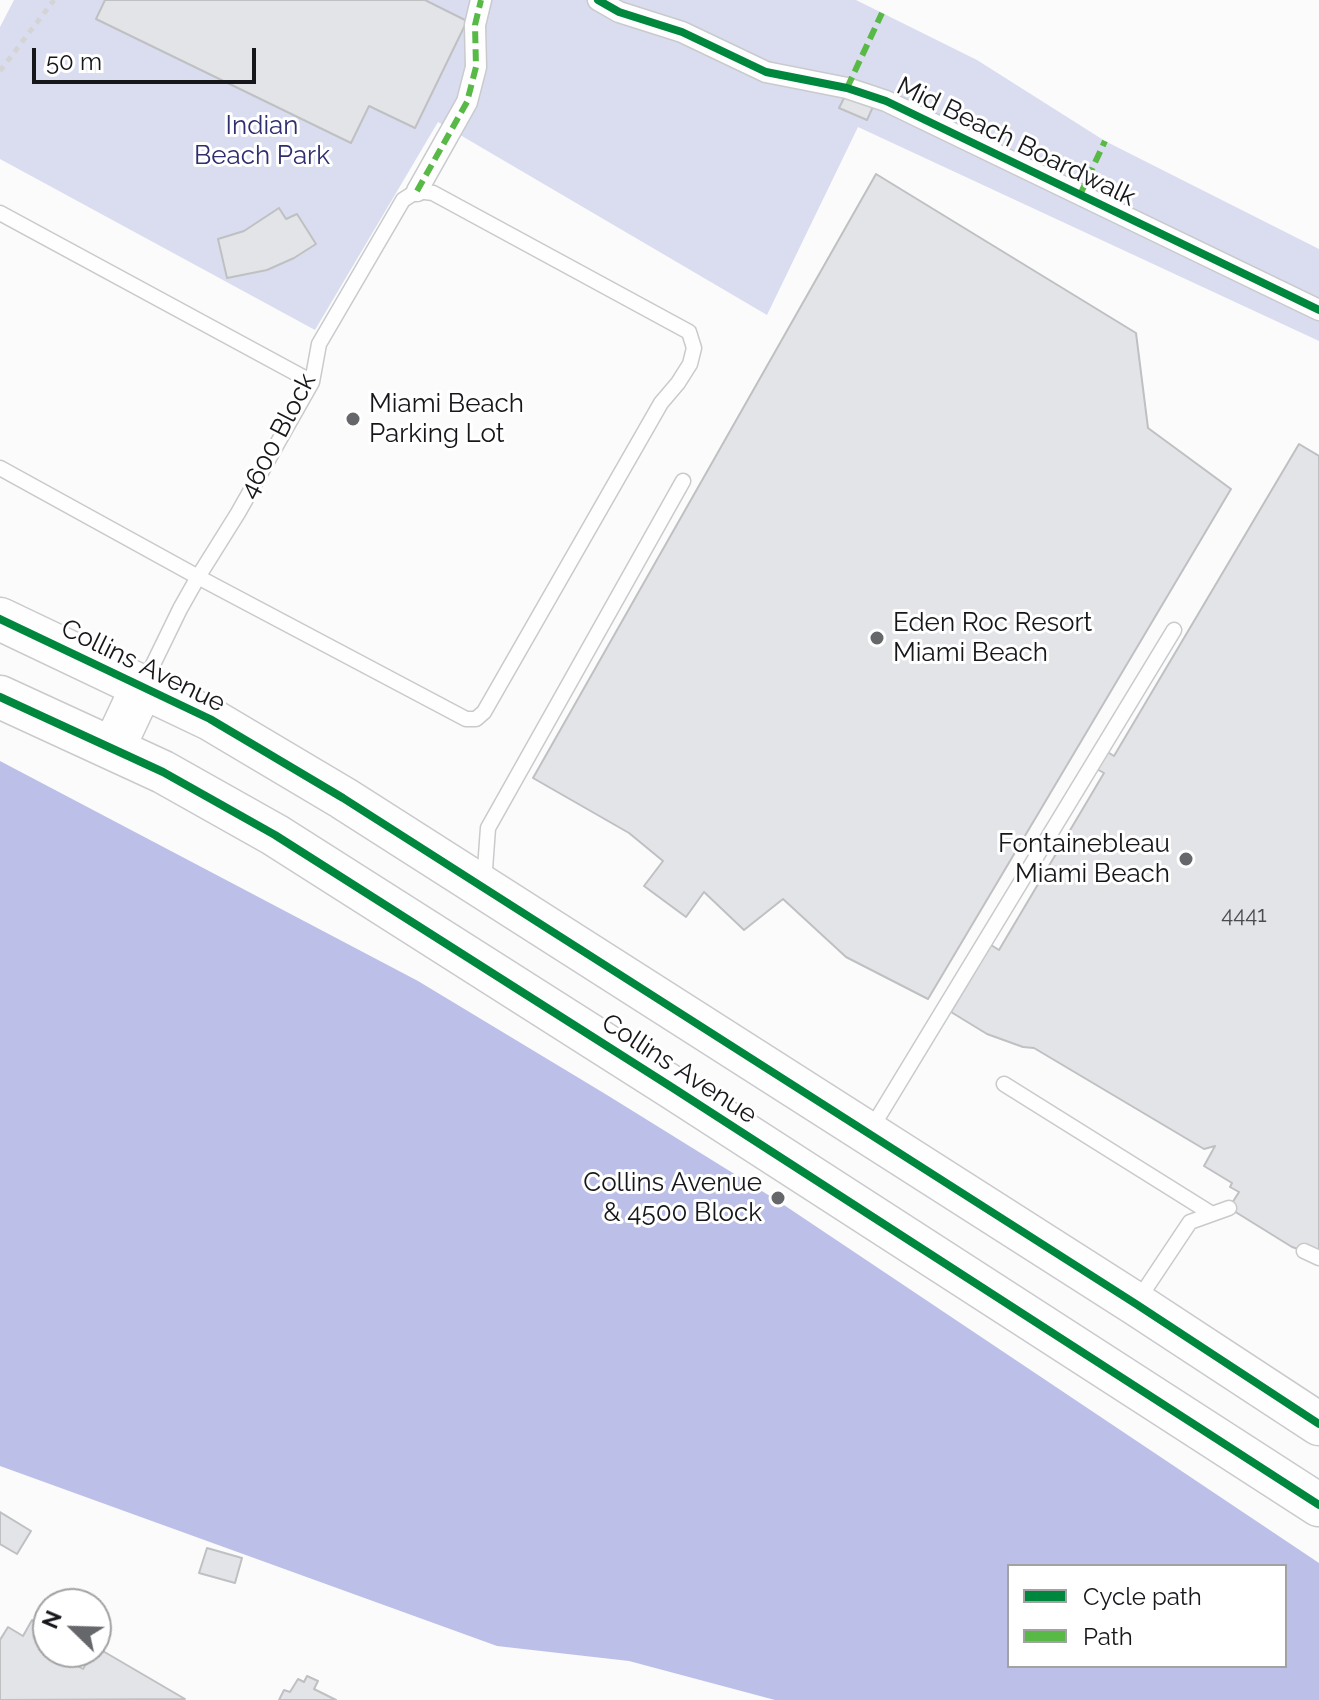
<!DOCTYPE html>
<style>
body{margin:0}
#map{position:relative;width:1319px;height:1700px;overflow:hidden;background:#fbfbfc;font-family:Raleway,sans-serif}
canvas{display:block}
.legend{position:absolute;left:1007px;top:1564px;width:280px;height:104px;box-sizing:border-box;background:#fff;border:2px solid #a2a2a4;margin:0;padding:10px 14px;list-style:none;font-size:24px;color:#16171b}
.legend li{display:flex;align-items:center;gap:16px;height:40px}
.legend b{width:40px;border:2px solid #a2a2a4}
.north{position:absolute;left:32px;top:1588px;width:80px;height:80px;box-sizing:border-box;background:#fff;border:2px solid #a2a2a4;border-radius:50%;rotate:293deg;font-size:22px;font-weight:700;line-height:32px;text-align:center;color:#16171b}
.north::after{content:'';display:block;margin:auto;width:28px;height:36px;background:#66676a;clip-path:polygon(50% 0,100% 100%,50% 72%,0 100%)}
.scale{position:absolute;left:32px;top:48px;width:224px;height:36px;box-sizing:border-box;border:4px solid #16171b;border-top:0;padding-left:10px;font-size:24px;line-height:28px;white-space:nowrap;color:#16171b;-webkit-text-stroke:6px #fff;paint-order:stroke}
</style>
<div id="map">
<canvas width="1319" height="1700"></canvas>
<ul class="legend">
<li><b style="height:10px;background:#00873e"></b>Cycle path</li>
<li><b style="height:10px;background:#58b947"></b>Path</li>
</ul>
<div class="north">N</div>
<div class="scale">50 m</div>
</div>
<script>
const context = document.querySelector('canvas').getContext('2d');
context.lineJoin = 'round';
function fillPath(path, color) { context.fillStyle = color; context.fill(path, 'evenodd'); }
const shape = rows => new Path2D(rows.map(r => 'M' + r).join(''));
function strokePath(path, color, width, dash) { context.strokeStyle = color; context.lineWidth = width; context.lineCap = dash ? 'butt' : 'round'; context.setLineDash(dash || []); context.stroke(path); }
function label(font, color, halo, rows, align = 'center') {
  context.font = font + ' Raleway,sans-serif'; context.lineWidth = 6; context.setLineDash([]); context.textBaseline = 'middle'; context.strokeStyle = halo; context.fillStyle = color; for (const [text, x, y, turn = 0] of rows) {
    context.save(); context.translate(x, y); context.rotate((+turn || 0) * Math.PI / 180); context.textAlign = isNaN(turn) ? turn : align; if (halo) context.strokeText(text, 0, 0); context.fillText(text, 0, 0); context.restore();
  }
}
const green = shape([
 [14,0,856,0,977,60,1105,141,1319,249,1319,341,858,127,767,315,438,122,315,330,0,159,0,27]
]);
const water = shape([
 [0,761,418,981,607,1095,778,1201,1319,1563,1319,1700,775,1700,629,1661,497,1646,0,1466],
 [1009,1566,1285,1566,1285,1666,1009,1666]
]);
const building = shape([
 [105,0,425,0,467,21,415,128,369,106,351,143,96,19,105,0],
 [849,88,876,100,867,120,839,108,849,88],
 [876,174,1136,333,1148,428,1231,489,928,999,846,957,783,899,744,930,704,892,686,917,644,886,663,861,629,833,533,778,876,174],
 [279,208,286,219,297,214,316,244,294,258,267,270,227,278,218,239,244,231,279,208],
 [1299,444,1319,456,1319,1251,1304,1251,1292,1247,1229,1208,1239,1192,1230,1187,1232,1183,1204,1166,1215,1146,1204,1149,1034,1048,1023,1047,987,1034,951,1012,991,945,999,950,1104,773,1095,768,1106,751,1114,756,1299,444],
 [0,1512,31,1531,17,1554,0,1544,0,1512],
 [207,1548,242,1558,235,1583,199,1573,207,1548],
 [32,1620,48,1629,48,1652,54,1652,83,1669,93,1652,96,1652,96,1647,185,1699,0,1700,0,1640,8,1627,23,1636,32,1620],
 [307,1676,318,1681,314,1689,336,1700,279,1700,284,1690,290,1692,298,1679,304,1682,307,1676]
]);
const path = shape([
 [0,71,54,0]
]);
const service = shape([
 [0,213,312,382],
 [0,468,198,577,466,719,476,719,484,712,661,403,678,383,690,364,694,348,689,332,433,193,417,191,403,200,319,344,312,382,238,513,198,577,180,609,145,681],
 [484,883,488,828,683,481],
 [1004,1084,1212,1214],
 [871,1129,1174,630],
 [1304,1251,1319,1258],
 [1138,1300,1190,1222,1229,1208]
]);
const pedestrian = shape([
 [598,0,619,12,682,32,766,72,847,88,886,101,1319,310],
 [417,191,467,102,476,67,475,25,481,0]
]);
const primary = shape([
 [0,619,210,719,343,798,1136,1304,1319,1424],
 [0,697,163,772,275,835,673,1088,1319,1505],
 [113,749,143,685]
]);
const quiet = shape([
 [847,88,882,13],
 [417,191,467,102,476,67,475,25,481,0],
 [1080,195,1105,141]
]);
const cycleway = shape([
 [598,0,619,12,682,32,766,72,847,88,886,101,1319,310],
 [0,619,210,719,343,798,1136,1304,1319,1424],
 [0,697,163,772,275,835,673,1088,1319,1505]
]);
const markers = [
 [353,419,8,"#66676a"],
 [877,638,8,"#66676a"],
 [1186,859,8,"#66676a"],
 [778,1198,8,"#66676a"]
];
const numberNames = [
 ["4441",1244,915]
];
const parkNames = [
 ["Indian",262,126],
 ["Beach Park",262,156]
];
const streetNames = [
 ["Mid Beach Boardwalk",1016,142,26],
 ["4600 Block",278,436,-63],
 ["Collins Avenue",143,666,26],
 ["Collins Avenue",679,1069,33]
];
const poiNames = [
 ["Miami Beach",369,404],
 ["Parking Lot",369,434],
 ["Eden Roc Resort",893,623],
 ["Miami Beach",893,653],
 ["Fontainebleau",1170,844,"right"],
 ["Miami Beach",1170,874,"right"],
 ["Collins Avenue",762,1183,"right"],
 ["& 4500 Block",762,1213,"right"]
];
fillPath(green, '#daddf0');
fillPath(water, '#bcc0e8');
fillPath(building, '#e3e4e7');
strokePath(building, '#bfc0c2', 2);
strokePath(service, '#c9cacc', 17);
strokePath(pedestrian, '#c9cacc', 23);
strokePath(primary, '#c9cacc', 45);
strokePath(path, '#d4d4d5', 5, [6, 6]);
strokePath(service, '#fefeff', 14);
strokePath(pedestrian, '#fefeff', 20);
strokePath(primary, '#fefeff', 42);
strokePath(quiet, '#58b947', 6, [12, 6]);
strokePath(cycleway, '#00873e', 8);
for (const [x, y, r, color] of markers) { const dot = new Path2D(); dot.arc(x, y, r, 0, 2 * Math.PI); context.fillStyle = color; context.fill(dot); strokePath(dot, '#fff', 3); }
label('22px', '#4a4b4f', null, numberNames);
label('26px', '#2f2e70', '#fff', parkNames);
label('26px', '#16171b', '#fff', streetNames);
label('26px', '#16171b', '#fff', poiNames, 'left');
</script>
